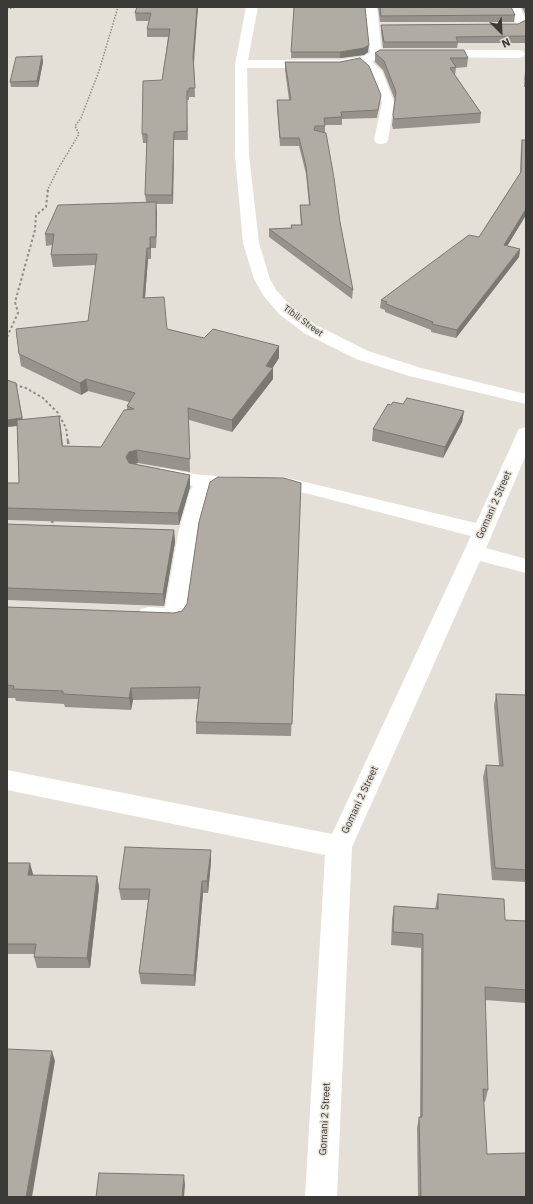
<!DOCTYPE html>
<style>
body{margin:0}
#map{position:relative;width:533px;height:1204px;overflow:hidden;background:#e5e0d7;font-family:"IBM Plex Sans",sans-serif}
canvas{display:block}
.frame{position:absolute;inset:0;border:8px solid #3c3a36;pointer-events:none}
.north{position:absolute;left:481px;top:12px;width:40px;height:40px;-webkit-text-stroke:3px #e5e0d7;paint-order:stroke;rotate:156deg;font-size:11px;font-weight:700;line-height:16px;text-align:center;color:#3c3a36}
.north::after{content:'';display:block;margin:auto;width:14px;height:18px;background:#3c3a36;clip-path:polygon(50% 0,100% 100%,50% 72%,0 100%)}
</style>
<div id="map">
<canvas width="533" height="1204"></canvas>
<div class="frame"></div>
<div class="north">N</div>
</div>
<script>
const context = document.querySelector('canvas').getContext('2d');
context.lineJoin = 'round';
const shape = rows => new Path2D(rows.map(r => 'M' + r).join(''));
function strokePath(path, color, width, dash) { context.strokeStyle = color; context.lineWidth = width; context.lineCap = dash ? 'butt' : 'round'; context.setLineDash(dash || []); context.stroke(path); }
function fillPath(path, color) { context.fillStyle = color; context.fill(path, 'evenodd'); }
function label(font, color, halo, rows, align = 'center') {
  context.font = font + ' "IBM Plex Sans",sans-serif'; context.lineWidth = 3; context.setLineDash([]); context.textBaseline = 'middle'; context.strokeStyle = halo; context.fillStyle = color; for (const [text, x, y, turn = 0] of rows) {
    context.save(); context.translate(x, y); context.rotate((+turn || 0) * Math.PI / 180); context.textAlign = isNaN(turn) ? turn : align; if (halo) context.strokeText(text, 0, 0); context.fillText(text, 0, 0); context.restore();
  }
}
const pathFar2 = shape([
 [7,9,17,7],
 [47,191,58,169,79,134,75,126,81,118,99,71,118,7]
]);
const pathFar1 = shape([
 [7,337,18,313,15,302,35,230,36,215,46,207,48,190],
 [15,385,26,388,43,398,58,413,66,428,68,442]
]);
const path = shape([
 [68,441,69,449],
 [51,529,53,518]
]);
const minor = shape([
 [246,7,258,7,248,60,340,60,364,56,370,53,365,7,377,7,382,54,372,62,382,71,394,102,388,140,386,143,381,144,376,143,374,140,382,102,370,73,360,64,340,68,247,68,249,155,259,243,270,279,276,290,291,306,316,325,368,351,421,368,526,394,526,404,409,376,356,359,304,333,279,314,263,295,254,279,243,243,235,155,235,64,246,7],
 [508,7,520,7,526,20,525,27,511,30,491,29,489,27,491,25,516,23,508,7],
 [436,50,519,50,523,51,525,54,523,57,519,58,432,57,430,54,432,51,436,50],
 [526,427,526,455,486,548,526,559,526,573,480,561,352,847,337,1197,305,1197,325,855,7,790,7,770,332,834,471,536,309,494,284,489,272,489,265,487,262,483,265,479,284,477,476,523,517,433,519,429,526,427],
 [161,468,201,475,239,477,246,479,249,483,246,487,239,489,217,488,209,493,198,534,186,616,183,622,175,624,149,623,141,621,138,615,141,609,149,607,165,608,178,534,190,491,193,486,154,478,151,474,154,470,161,468]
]);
const wall = shape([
 [137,7,198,7,194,64,195,97,189,97,189,100,187,100,188,140,174,140,173,204,156,204,157,213,156,248,151,248,151,259,148,259,145,298,167,329,204,338,279,346,279,358,273,367,273,379,232,432,189,420,190,472,138,463,133,464,190,475,190,487,179,525,7,520,7,483,19,483,17,426,7,427,16,383,23,420,59,416,63,446,101,447,127,410,127,406,129,402,88,391,81,395,21,366,19,354,88,321,96,265,53,267,51,255,52,245,46,246,45,234,146,202,145,195,147,143,143,143,142,134,162,80,168,37,147,37,147,29,149,21,136,21,135,13],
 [294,7,368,52,364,55,340,58,291,58],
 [378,7,511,7,515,15,514,22,380,22],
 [522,7,526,7,526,16],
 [526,20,526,51,525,43,458,43,457,48,383,48,381,31,381,25,518,24],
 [375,53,468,58,467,67,456,68,455,75,481,113,480,123,393,129,392,125,395,100,383,70,375,62],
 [42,56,43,62,38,87,11,87,10,82],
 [526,58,526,87,524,87],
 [285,62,380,102,377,118,342,119,342,125,325,125,325,132,340,222,353,290,352,299,269,237,269,229,291,228,291,225,301,225,300,213,300,205,309,205,306,174,299,146,280,146,277,108,277,100,289,100,285,70],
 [522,140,526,215,507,246,520,249,519,257,456,338,431,332,431,330,385,312,385,310,380,308,381,300,479,237,520,173,521,147],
 [403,404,464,411,462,422,443,458,372,441,373,429,391,405],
 [301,483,291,736,196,734,196,722,198,699,133,700,131,710,65,707,64,704,16,701,15,698,7,698,7,607,174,613,182,611],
 [7,524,174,530,175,542,164,606,7,600],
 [496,694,526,695,526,882,492,880,483,777,486,765,499,765,494,706],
 [211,850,211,862,208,893,203,893,195,986,141,984,139,973,148,900,121,900,119,889],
 [7,863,33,874,32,875,97,876,99,887,90,968,37,968,34,957,35,954,7,954],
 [438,894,505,920,526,921,526,1003,485,1000,488,1090,485,1102,483,1101,487,1154,526,1197,418,1197,417,1128,419,1117,420,1117,421,948,391,945,392,919,394,906,435,909]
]);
const shadedWall = shape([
 [197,7,198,7,193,65,193,57],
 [369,45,368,52,364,55,340,58,340,52],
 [42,56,43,62,38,87,37,81],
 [174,132,174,140,173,204,172,195],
 [156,202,157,213,156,248],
 [526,209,526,215,503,253,504,245],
 [150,237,151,248,151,259,150,248],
 [147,248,148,259,144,310,143,298],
 [520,249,519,257,456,338,457,330],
 [279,346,279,358,270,372,273,368,273,379,232,432,232,420,266,366],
 [86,379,88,391,81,395,80,383],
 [464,411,462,422,443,458,445,447],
 [59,416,61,428,64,458,62,446],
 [22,418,24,425,7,427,7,420],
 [137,450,138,463,131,465,126,457,129,452],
 [190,475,190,487,179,525,178,513],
 [174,530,175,542,164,606,163,594],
 [131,688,133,700,131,710,129,698],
 [211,850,211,862,208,893,207,881],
 [30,863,33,874,31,886,28,875],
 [97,876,99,887,90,968,87,958],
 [202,881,203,893,195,986,194,975],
 [52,1051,55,1061,32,1197,26,1197],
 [184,1175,185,1185,184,1197,182,1197]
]);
const building = shape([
 [137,7,197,7,193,57,195,88,189,88,189,91,187,91,187,131,174,132,172,195,145,195,147,134,142,134,143,81,162,80,170,29,147,29,151,13,135,13,137,7],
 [294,7,365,7,369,45,364,48,340,52,291,52,294,7],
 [380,7,511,7,515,15,381,16,380,7],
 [526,20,526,36,456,37,458,42,384,42,381,25,518,24,526,20],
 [380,50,464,50,468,58,450,58,456,67,450,68,481,113,394,119,393,115,396,92,384,61,375,53,380,50],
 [42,56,37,81,10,82,16,57,42,56],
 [360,58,369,66,381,95,378,110,341,112,342,117,324,118,325,126,315,126,314,130,326,133,334,178,340,222,353,290,269,229,292,228,291,225,302,225,300,205,310,205,306,166,299,138,280,138,277,100,291,100,285,62,340,62,360,58],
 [526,64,526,80,525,80,526,64],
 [522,140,526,140,526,209,504,245,520,249,457,330,432,324,433,322,386,304,387,302,381,300,469,235,479,237,521,172,522,140],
 [156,202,156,237,150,237,150,248,147,248,143,298,164,297,167,329,204,338,213,329,279,346,266,366,273,368,232,420,188,408,190,459,137,450,129,452,126,457,129,463,190,475,178,513,7,508,7,483,19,483,17,420,59,416,62,446,101,447,124,410,134,409,127,406,135,393,86,379,80,383,19,354,16,329,88,321,97,254,51,255,54,234,45,234,58,205,156,202],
 [7,380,16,383,22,418,7,420,7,380],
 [407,398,464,411,445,447,373,429,388,404,391,405,393,402,403,404,407,398],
 [218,477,284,478,301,483,292,724,196,722,200,687,131,688,129,698,63,694,63,691,13,689,14,686,7,685,7,607,174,613,182,611,187,604,199,522,210,482,218,477],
 [7,524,174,530,163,594,7,588,7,524],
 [496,694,526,695,526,870,495,868,486,765,503,766,496,694],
 [125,847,211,850,207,881,202,881,194,975,139,973,150,889,119,889,125,847],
 [7,863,30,863,28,875,97,876,87,958,34,957,36,944,7,944,7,863],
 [438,894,504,899,505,920,526,921,526,990,485,987,488,1090,483,1089,487,1154,526,1153,526,1197,421,1197,419,1117,422,1117,423,934,393,932,394,906,438,909,438,894],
 [7,1049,52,1051,26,1197,7,1197,7,1049],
 [99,1173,184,1175,182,1197,96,1197,99,1173]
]);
const farStreetnames = [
 ["Tibili Street",303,321,36]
];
const streetNames = [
 ["Gomani 2 Street",494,505,-66],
 ["Gomani 2 Street",360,800,-65],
 ["Gomani 2 Street",325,1119,-87]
];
strokePath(pathFar2, '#8f8b85', 1.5, [1.5, 1.5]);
strokePath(pathFar1, '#8f8b85', 2, [2.5, 2.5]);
strokePath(path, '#8f8b85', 2.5, [3, 3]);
fillPath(minor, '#fff');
fillPath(wall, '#97938c');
fillPath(shadedWall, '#7b7872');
fillPath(building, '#b0aba3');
strokePath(building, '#7b7872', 1);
label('9px', '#3c3a36', '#e5e0d7', farStreetnames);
label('10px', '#3c3a36', '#e5e0d7', streetNames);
</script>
